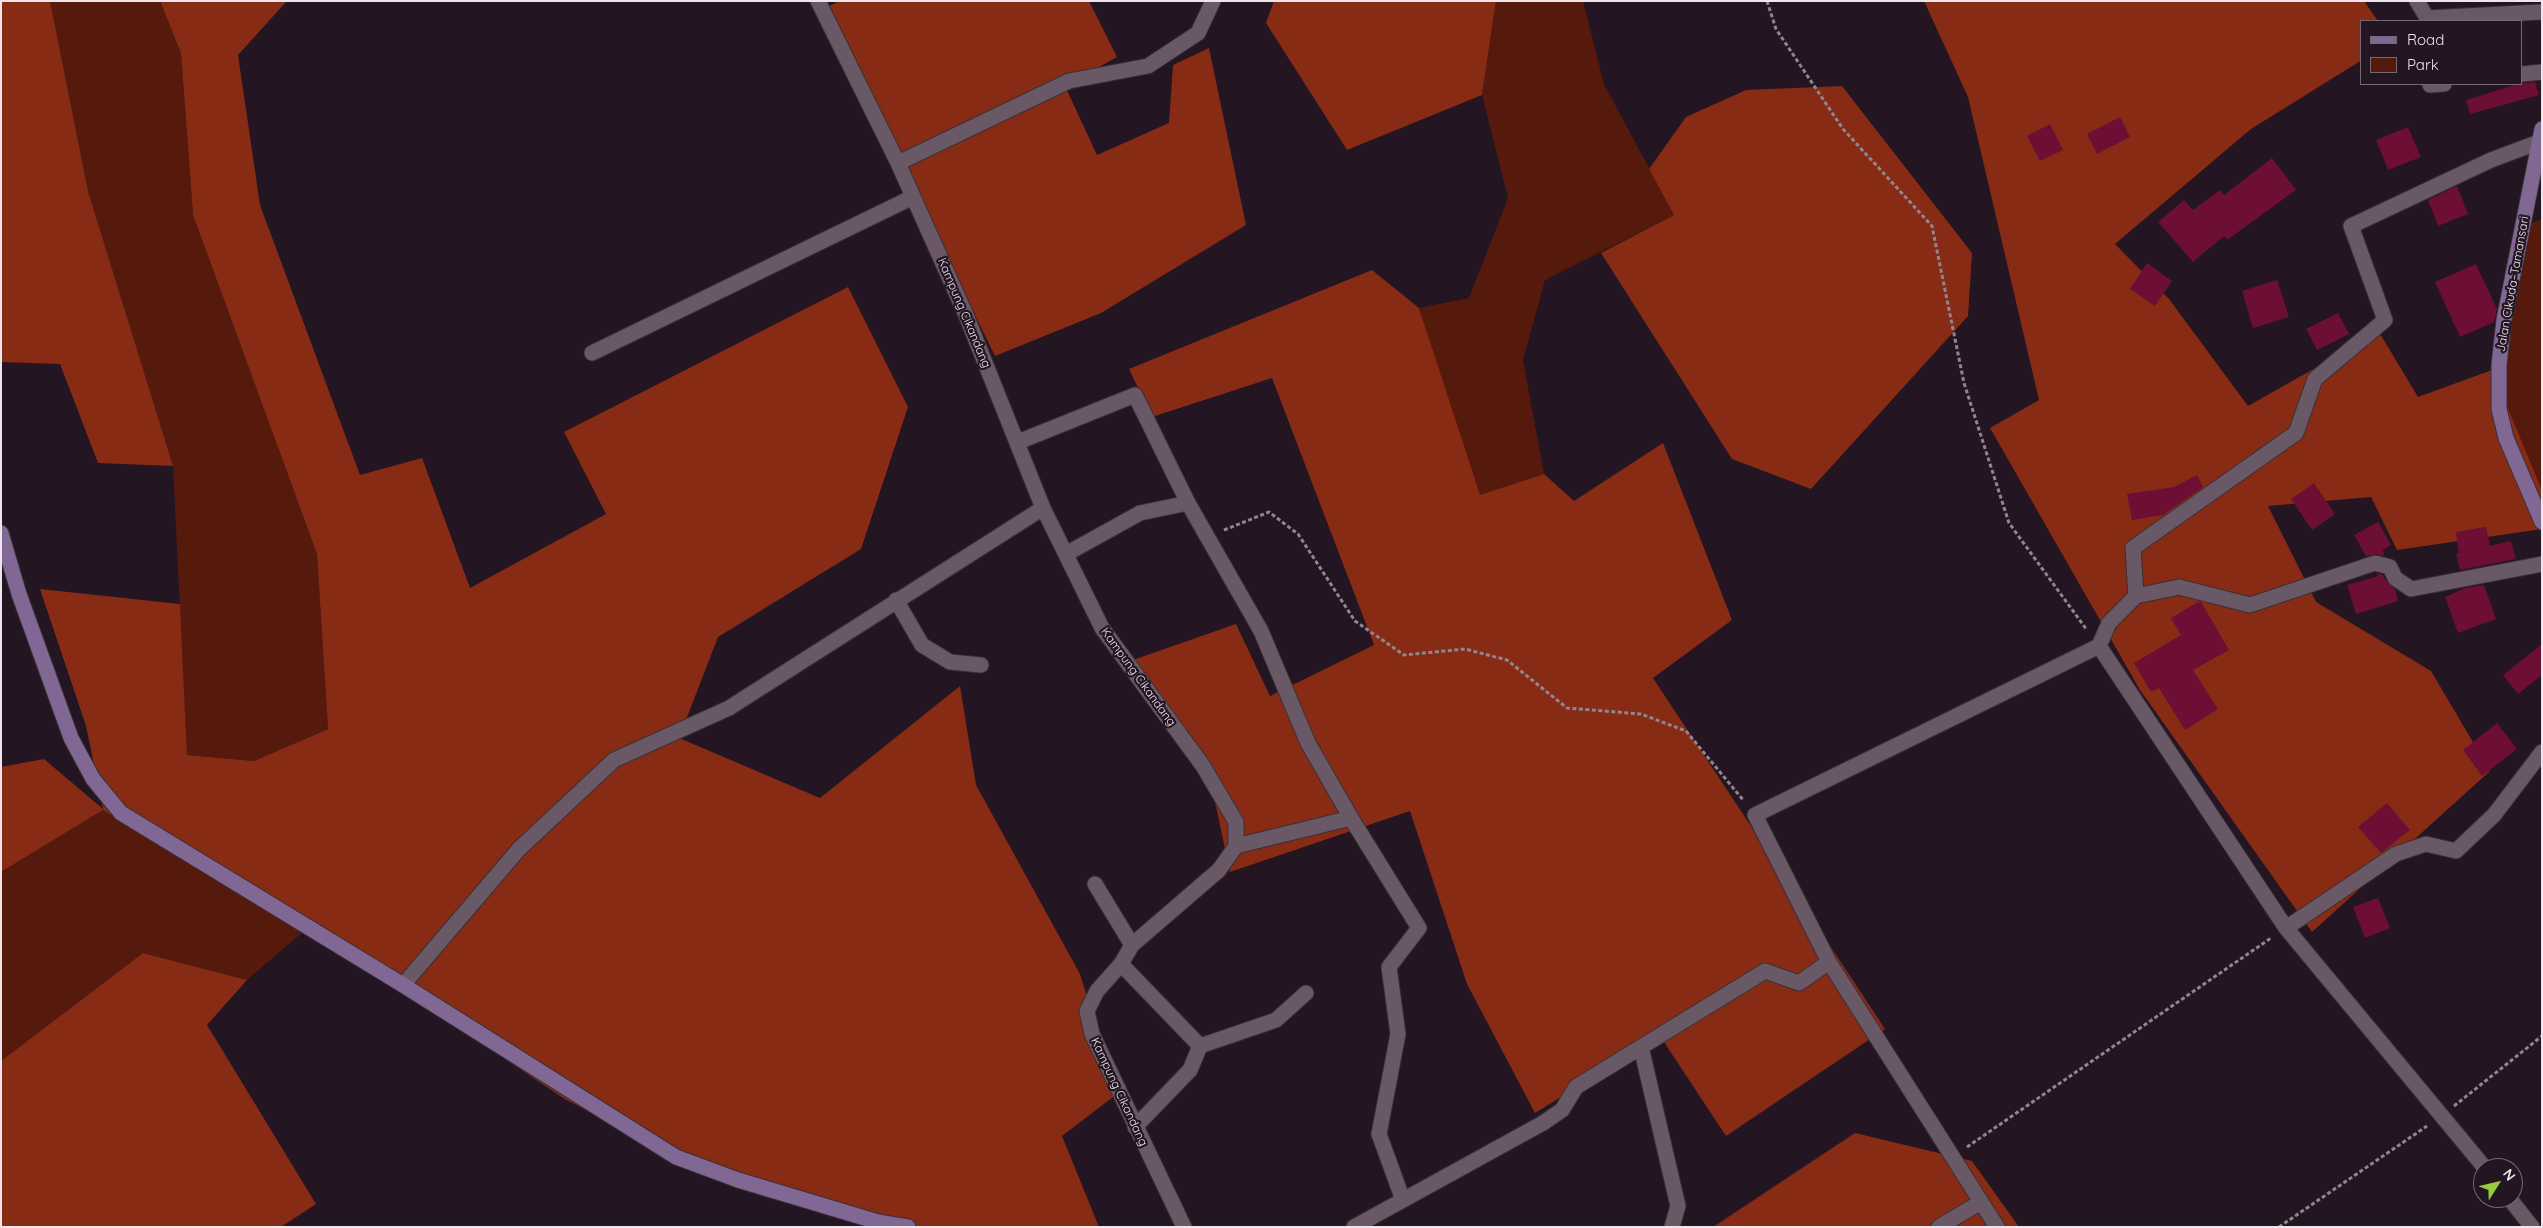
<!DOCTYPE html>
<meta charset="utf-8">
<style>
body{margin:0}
#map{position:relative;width:2543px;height:1228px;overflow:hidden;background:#231521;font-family:Quicksand,sans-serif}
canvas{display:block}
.frame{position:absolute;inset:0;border:2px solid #efe5ed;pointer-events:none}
.legend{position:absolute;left:2360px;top:20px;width:162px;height:65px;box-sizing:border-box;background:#231521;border:1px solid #756873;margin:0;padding:6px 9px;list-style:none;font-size:15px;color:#efe5ed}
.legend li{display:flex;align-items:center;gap:10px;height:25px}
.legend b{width:25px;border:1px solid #756873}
.north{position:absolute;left:2473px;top:1158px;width:50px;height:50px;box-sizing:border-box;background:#231521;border:1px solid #756873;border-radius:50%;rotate:54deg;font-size:14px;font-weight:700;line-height:20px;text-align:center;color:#efe5ed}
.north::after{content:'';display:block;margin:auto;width:18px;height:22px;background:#96cc3a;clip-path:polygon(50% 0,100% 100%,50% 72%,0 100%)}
</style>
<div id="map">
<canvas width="2543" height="1228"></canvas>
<div class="frame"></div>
<ul class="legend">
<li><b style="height:6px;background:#816793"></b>Road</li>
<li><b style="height:14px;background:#561a0c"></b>Park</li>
</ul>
<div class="north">N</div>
</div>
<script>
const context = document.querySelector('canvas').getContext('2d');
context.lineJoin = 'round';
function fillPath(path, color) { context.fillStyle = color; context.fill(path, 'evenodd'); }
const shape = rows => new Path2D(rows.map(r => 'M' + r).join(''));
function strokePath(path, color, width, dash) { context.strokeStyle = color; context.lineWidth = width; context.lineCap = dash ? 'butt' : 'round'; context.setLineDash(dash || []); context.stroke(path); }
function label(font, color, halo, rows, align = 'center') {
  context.font = font + ' Quicksand,sans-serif'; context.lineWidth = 4.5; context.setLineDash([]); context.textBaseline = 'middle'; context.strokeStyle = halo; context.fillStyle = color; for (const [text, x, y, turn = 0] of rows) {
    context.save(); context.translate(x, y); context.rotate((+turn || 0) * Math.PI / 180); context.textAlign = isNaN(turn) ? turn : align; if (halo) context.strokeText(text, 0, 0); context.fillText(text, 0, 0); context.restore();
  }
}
const green = shape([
 [50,1,160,1,181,53,193,215,317,554,328,729,254,761,187,755,173,466,88,191],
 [1496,1,1583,1,1604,84,1674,215,1545,280,1523,360,1544,474,1479,496,1419,308,1469,298,1508,198,1482,95],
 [2542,219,2542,490,2492,370,2527,225],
 [103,810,309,927,247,980,143,953,1,1061,1,872]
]);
const forest = shape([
 [1,1,50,1,88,191,173,466,98,463,60,364,1,362],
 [160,1,287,1,238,55,260,205,360,475,422,458,470,588,606,514,564,432,848,287,908,407,861,549,718,637,679,738,820,798,960,686,976,785,1080,974,1117,1094,1062,1136,1099,1227,882,1227,665,1152,563,1098,309,927,103,810,1,872,1,767,44,759,103,809,86,726,40,589,180,604,187,755,254,761,328,729,317,554,193,215,181,53],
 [840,1,1089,1,1117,57,1065,86,1097,155,1169,123,1173,65,1209,48,1246,225,1101,313,995,356,825,8],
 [1274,1,1496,1,1482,95,1347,150,1266,23],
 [1924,1,2364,1,2378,21,2362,21,2362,60,2251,129,2115,244,2169,299,2248,406,2379,332,2418,397,2492,370,2542,490,2542,529,2397,550,2371,497,2268,506,2316,602,2431,671,2490,771,2312,932,2140,690,1990,428,2039,400,1968,97],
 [1842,86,1972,253,1968,316,1811,489,1732,459,1601,253,1674,215,1649,169,1686,117,1746,90],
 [1372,270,1419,308,1480,495,1544,474,1574,501,1663,443,1732,620,1653,678,1885,1029,1726,1136,1660,1036,1535,1113,1467,984,1410,811,1230,872,1205,755,1130,661,1236,624,1270,696,1374,645,1272,378,1152,417,1129,369],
 [143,953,247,980,207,1025,316,1204,281,1227,1,1227,1,1061],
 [1855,1133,1972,1161,2019,1227,1713,1227]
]);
const building = shape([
 [2535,82,2539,95,2470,114,2466,100,2518,84],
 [2120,117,2130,137,2097,154,2087,134],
 [2050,124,2063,150,2040,161,2027,136],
 [2408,127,2421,157,2388,170,2376,140],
 [2272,158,2296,190,2227,240,2224,236,2193,262,2158,222,2184,200,2193,210,2220,190,2224,195],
 [2457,186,2468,214,2438,226,2428,200],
 [2147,263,2172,281,2155,306,2130,289],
 [2476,264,2497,309,2494,322,2460,337,2435,282],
 [2277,280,2289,317,2253,328,2242,291],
 [2338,313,2349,334,2317,350,2306,329],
 [2197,475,2203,487,2163,515,2132,520,2127,494,2174,487],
 [2314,483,2335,514,2312,530,2291,499],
 [2378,522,2391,545,2383,550,2384,556,2377,554,2366,556,2354,535],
 [2486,527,2490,546,2511,541,2516,559,2460,570,2456,554,2459,553,2456,532],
 [2376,573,2383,575,2387,582,2395,589,2398,601,2356,614,2347,585,2378,576],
 [2484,585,2496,619,2458,633,2445,597,2465,588],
 [2198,602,2201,602,2229,650,2193,670,2218,709,2185,730,2159,688,2151,692,2134,663,2181,635,2171,618],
 [2542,644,2542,675,2518,694,2503,675],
 [2497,723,2517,749,2482,776,2463,750],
 [2387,803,2410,830,2381,853,2358,827],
 [2378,898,2390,928,2365,938,2353,907]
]);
const path = shape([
 [1767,1,1776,29,1843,129,1932,226,1964,383,2009,523,2087,630],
 [1224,530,1269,512,1298,534,1355,621,1404,655,1465,649,1507,660,1567,708,1641,714,1686,731,1744,801],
 [2454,1106,2542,1036],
 [1967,1147,2271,938],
 [2279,1227,2427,1126]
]);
const street = shape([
 [818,1,898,163,966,315,1043,508,1102,628,1203,766,1236,822,1236,846,1219,870,1132,945,1121,964,1097,991,1087,1011,1092,1034,1184,1227],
 [2417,1,2427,18,2542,12],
 [2522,74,2542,72],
 [2430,85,2444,84],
 [898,163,1069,81,1148,66,1198,33,1213,1],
 [592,353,913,197],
 [1018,442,1135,395,1188,503,1261,631,1308,743,1351,818],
 [1066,554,1140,513,1188,503],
 [2136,596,2179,587,2250,605,2375,563,2390,567,2395,578,2411,589,2542,564],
 [896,600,922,645,950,662,981,665],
 [2099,646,2286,928,2485,1168],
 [1236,846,1351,818,1419,928,1389,967,1398,1034,1379,1134,1403,1200],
 [1095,884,1132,945],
 [2286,928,2396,854,2426,844,2456,851,2494,815,2542,752],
 [1121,964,1200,1046],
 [403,985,519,849,614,760,729,708,1043,508],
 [1641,1047,1678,1206,1672,1227],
 [1135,1127,1190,1070,1200,1046,1276,1020,1306,993],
 [2509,1198,2532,1227],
 [1354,1227,1543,1123,1562,1110,1576,1087,1765,971,1799,983,1829,962],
 [1939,1227,1981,1202],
 [1997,1227,1829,962,1755,815,2099,646,2109,623,2136,596,2133,548,2296,433,2315,379,2385,320,2351,226,2491,160,2539,142]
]);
const secondary = shape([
 [2542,129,2504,320,2499,365,2499,409,2506,438,2542,522],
 [1,533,19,594,71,738,93,779,121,813,403,985,676,1157,738,1180,878,1222,908,1227]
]);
const streetNames = [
 ["Jalan Cikuda–Tamansari",2513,284,-80],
 ["Kampung Cikandang",964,313,67],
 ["Kampung Cikandang",1138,677,54],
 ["Kampung Cikandang",1119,1092,65]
];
fillPath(green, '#561a0c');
fillPath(forest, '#872b15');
fillPath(building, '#6d0e34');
strokePath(street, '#393037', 17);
strokePath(secondary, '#393037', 17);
strokePath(path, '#91868f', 3, [4, 2.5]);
strokePath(street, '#695966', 15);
strokePath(secondary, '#816793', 15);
label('12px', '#efe5ed', '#231521', streetNames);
</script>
